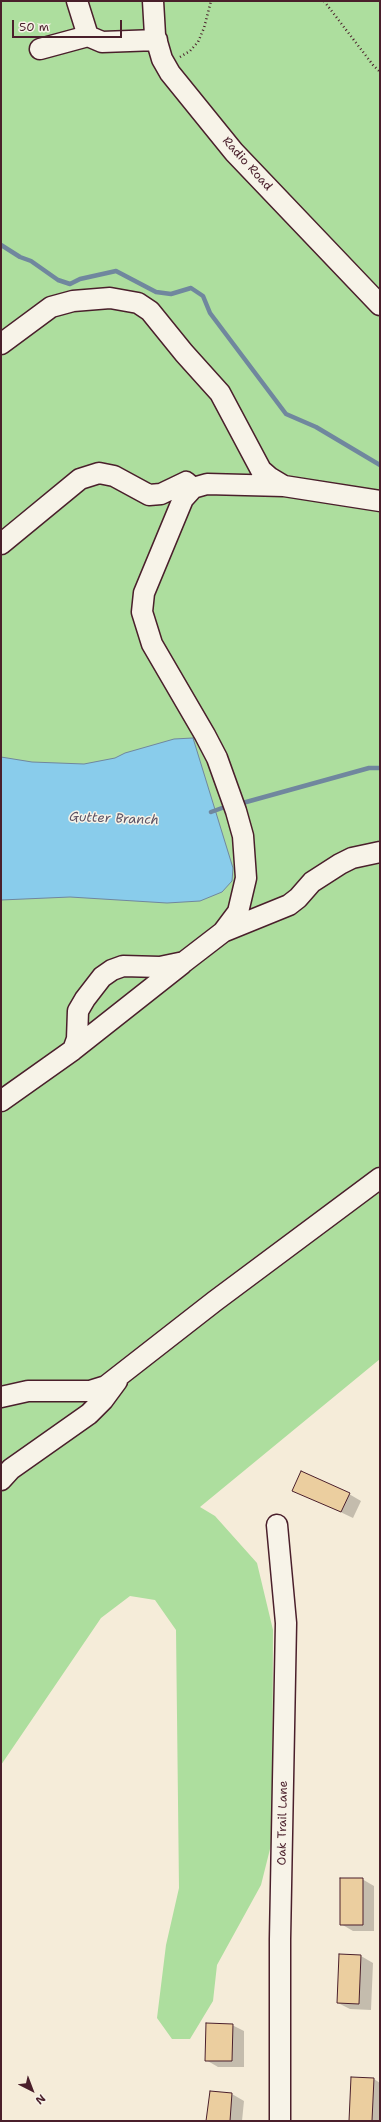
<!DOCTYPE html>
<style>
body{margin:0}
#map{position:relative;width:381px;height:2122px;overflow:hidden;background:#f5ecd9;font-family:"Shantell Sans",sans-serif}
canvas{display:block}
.frame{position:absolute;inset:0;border:2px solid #4a1f2b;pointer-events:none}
.north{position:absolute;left:12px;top:2070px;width:40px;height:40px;-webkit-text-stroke:3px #f7f3e8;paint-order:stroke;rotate:138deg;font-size:11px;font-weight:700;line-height:16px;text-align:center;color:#4a1f2b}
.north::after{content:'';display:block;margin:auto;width:14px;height:18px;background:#4a1f2b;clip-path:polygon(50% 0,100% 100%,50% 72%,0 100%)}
.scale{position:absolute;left:12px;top:20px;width:110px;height:18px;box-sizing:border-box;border:2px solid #4a1f2b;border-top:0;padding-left:5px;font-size:12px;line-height:14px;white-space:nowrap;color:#4a1f2b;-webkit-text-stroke:3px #f7f3e8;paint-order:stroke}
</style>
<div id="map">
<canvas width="381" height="2122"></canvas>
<div class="frame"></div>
<div class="north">N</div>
<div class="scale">50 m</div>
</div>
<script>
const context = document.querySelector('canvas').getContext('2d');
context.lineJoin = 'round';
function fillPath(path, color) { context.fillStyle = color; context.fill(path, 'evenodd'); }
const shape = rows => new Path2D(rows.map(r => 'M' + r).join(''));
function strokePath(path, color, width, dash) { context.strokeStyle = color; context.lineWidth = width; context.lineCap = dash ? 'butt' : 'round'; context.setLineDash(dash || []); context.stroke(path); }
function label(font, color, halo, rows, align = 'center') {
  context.font = font + ' "Shantell Sans",sans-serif'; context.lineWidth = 3; context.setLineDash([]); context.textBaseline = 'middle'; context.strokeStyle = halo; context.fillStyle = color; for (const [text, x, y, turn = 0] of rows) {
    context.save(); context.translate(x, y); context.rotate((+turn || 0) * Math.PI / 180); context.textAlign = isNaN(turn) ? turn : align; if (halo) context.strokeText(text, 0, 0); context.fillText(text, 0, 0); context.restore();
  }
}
const green = shape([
 [1,1,380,1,380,1359,200,1507,215,1516,257,1563,273,1630,272,1841,261,1885,217,1965,213,2001,190,2039,172,2039,157,2018,166,1945,179,1888,176,1630,155,1600,130,1596,101,1618,1,1765]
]);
const water = shape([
 [193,738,233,868,232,881,222,892,200,901,167,903,70,897,1,900,1,757,32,762,84,764,115,758,125,753,174,739,193,738]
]);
const shadow = shape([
 [294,1490,349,1494,361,1501,353,1518],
 [362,1879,374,1886,374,1931,353,1931,341,1924],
 [340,1955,361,1956,373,1963,371,2010,350,2009,338,2003],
 [232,2025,244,2031,244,2067,218,2067,206,2060],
 [374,2079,380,2083,380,2121,350,2121],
 [210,2092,232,2094,244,2101,242,2121,207,2121]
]);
const stream = shape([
 [1,245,20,257,31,261,58,280,70,284,80,279,116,271,156,292,171,294,191,288,203,296,210,313,286,414,316,427,380,465],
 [239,804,369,768,380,768],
 [211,812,222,808]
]);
const building = shape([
 [301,1471,350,1493,341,1512,292,1491,301,1471],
 [340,1878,363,1878,363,1925,340,1925,340,1878],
 [339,1954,361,1955,359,2004,337,2003,339,1954],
 [206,2023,233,2024,232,2061,205,2061,206,2023],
 [351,2077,374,2078,372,2121,349,2121,351,2077],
 [210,2091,232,2093,230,2121,206,2121,210,2091]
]);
const path = shape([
 [324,1,373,65,380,72],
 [180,57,190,51,198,42,204,28,211,1]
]);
const minor = shape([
 [77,1,88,36],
 [153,1,155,35,162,59,170,73,234,152,380,305],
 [40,49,88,36,102,42,157,40],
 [1,344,51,307,73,301,110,298,138,303,150,311,184,353,220,393,261,470,269,477,284,486],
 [1,544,80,479,99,473,114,476,149,495,161,494,186,482,193,488],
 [225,931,289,905,298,898,312,882,340,864,352,858,380,852],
 [73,1050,182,964],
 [1,1101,73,1050,77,1039,78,1011,85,999,102,977,112,970,123,966,160,967,184,962,223,932,238,912,246,878,243,836,236,811,217,758,205,735,152,644,142,612,144,593,183,499,193,488,207,484,284,486,380,501],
 [1,1397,28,1391,90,1391,106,1386,215,1301,380,1178],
 [1,1480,11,1469,89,1414,103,1400,117,1381],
 [277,1525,286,1623,280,1939,280,2121]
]);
const streetNames = [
 ["Radio Road",247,164,48],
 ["Oak Trail Lane",283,1823,-89]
];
const waterNames = [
 ["Gutter Branch",114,819,2]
];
fillPath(green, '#adde9e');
fillPath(water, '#89cceb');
strokePath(water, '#70879e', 1);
fillPath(shadow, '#0003');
strokePath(stream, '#70879e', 4.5);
fillPath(building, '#ebce9f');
strokePath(building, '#4a1f2b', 1);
strokePath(minor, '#4a1f2b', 23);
strokePath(path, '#4a1f2b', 2.5, [1, 3]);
strokePath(minor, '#f7f3e8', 20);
label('12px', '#4a1f2b', '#f7f3e8', streetNames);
label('italic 13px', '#5d5365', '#f7f3e8', waterNames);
</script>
